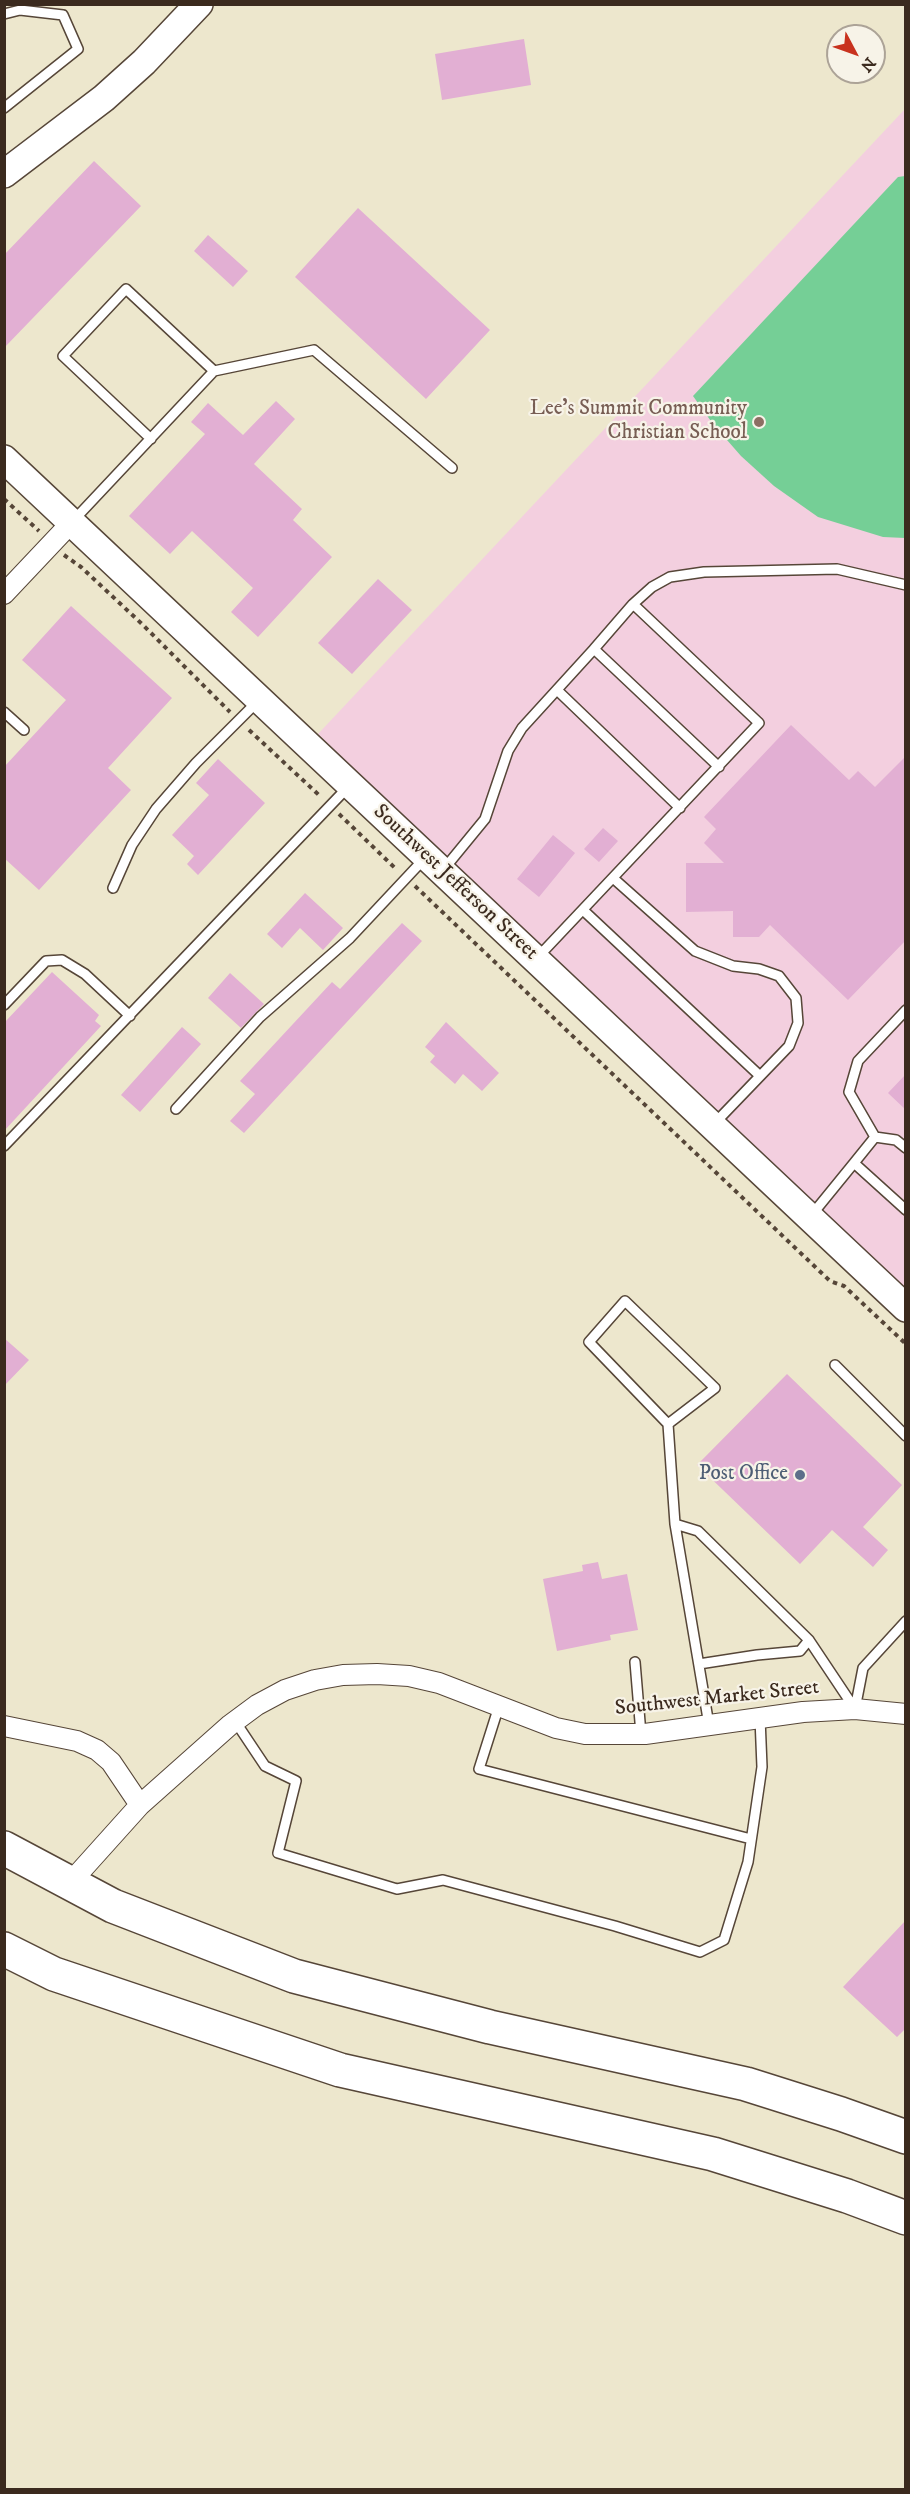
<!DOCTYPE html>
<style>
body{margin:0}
#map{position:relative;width:910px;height:2494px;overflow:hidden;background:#ede7cd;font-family:"IM FELL DW Pica",serif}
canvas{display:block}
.frame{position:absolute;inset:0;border:6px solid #3b2a1e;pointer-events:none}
.north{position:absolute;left:826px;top:24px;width:60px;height:60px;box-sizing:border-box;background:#f7f3e8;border:2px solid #aca397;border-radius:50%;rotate:131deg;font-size:16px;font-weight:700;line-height:24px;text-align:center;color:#3b2a1e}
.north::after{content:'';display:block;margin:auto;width:21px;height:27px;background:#c8321e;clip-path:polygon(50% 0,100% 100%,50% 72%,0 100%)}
</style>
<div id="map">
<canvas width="910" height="2494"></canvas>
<div class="frame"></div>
<div class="north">N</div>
</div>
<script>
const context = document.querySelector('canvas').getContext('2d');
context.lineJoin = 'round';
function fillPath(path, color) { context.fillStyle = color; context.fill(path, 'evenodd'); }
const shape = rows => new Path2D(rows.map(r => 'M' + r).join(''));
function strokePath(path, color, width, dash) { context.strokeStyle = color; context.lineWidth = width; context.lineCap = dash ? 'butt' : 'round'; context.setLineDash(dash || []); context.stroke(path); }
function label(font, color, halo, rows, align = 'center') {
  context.font = font + ' "IM FELL DW Pica",serif'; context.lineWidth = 4.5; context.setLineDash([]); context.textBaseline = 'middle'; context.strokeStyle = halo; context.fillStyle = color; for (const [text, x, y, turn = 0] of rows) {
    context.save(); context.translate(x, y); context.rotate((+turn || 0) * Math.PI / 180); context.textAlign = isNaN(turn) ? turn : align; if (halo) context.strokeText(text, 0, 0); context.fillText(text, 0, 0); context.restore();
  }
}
const built = shape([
 [905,109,905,1306,318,734]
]);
const green = shape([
 [905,176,906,538,905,538,883,537,818,517,774,486,741,456,713,424,693,396,898,177]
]);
const building = shape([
 [524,39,531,85,442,100,435,54],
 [94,161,141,206,4,348,4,255],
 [358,208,490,330,426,399,295,277],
 [208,235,248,271,233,287,194,251],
 [276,401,295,419,254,464,302,509,293,520,332,557,258,637,231,612,253,588,192,531,170,554,129,516,205,434,191,422,208,403,243,435],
 [378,579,412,610,352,674,318,643],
 [71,606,172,698,108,768,131,790,39,890,4,858,4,767,66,700,22,660],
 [791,725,849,780,858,771,875,787,906,756,906,940,848,1000,770,925,759,937,733,937,733,911,686,912,686,863,724,863,704,843,716,829,704,817],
 [218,759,265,803,198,875,187,864,194,856,172,835,209,795,196,783],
 [603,828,618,841,599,862,584,849],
 [553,835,575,853,539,897,517,879],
 [305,893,343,928,323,950,300,928,282,948,267,934],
 [402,923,422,941,244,1133,230,1121,255,1094,240,1081,332,982,340,989],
 [52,972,99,1015,95,1021,101,1026,4,1131,4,1023],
 [230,973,264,1004,241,1028,208,998],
 [446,1022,499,1073,482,1091,463,1074,455,1084,430,1062,435,1056,425,1047],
 [182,1027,201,1044,140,1112,121,1095],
 [906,1074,906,1110,888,1093],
 [4,1338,29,1360,4,1386],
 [787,1374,902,1485,863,1527,888,1550,873,1567,832,1530,800,1564,697,1465],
 [598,1562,602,1579,627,1574,638,1630,610,1635,611,1640,557,1651,543,1579,583,1571,582,1565],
 [906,1920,906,2028,897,2037,843,1987]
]);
const path = shape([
 [4,499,39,531],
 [64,555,81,567,142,624,230,712],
 [249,730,320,796],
 [339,814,396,869],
 [415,886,830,1281,844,1286,906,1344]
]);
const lane = shape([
 [4,14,20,10,63,15,78,49,4,108],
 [151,439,63,356,126,289,214,371],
 [73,521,214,371,314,350,452,468],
 [633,604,652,587,670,577,704,572,837,569,906,585],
 [557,690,680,808],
 [4,712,24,730],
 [444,869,485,819,508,751,522,728,594,649,719,767],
 [613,878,695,951,733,966,759,969,779,976,796,998,798,1023,789,1046,713,1125],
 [113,888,132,845,156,809,196,763,258,701],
 [583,910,759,1075],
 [537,958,759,723,633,604,594,649],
 [4,1005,46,961,62,960,85,974,130,1016],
 [176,1109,260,1017,350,938,425,858],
 [875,1137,849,1092,858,1061,906,1010],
 [875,1137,896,1140,906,1148],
 [4,1146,349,786],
 [854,1163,875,1137],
 [810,1217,854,1163,906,1210],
 [835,1365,906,1436],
 [668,1424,715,1388,625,1301,589,1342,668,1424,675,1524,709,1725],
 [675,1524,698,1531,809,1640,855,1709],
 [635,1662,641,1734],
 [699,1664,757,1655,800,1651,809,1640],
 [499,1706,479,1769,751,1839],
 [855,1709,863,1668,906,1621],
 [235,1721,265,1766,296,1781,278,1853,397,1889,443,1880,615,1926,700,1952,724,1940,748,1862,762,1767,760,1718]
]);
const street = shape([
 [4,594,71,523],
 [4,1726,77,1741,97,1750,111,1762,140,1805],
 [69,1884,140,1805,230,1725,257,1705,285,1690,315,1680,343,1675,377,1674,409,1676,439,1683,556,1728,585,1734,645,1734,803,1712,855,1709,906,1714]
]);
const secondary = shape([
 [4,174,104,98,144,62,199,4],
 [4,459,906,1308]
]);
const highway = shape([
 [4,1848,113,1906,294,1976,490,2027,746,2084,841,2114,906,2137],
 [4,1949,54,1974,340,2070,713,2154,847,2196,906,2218]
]);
const markers = [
 [759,422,6,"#8d6e63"],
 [800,1475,6,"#5c6f8a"]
];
const educationNames = [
 ["Lee's Summit Community",747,410],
 ["Christian School",747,434]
];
const streetNames = [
 ["Southwest Jefferson Street",455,883,43],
 ["Southwest Market Street",717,1699,-6]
];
const serviceNames = [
 ["Post Office",788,1475]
];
fillPath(built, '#f3cfdf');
fillPath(green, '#75cf96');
fillPath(building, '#e2afd3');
strokePath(lane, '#564638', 12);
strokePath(street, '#564638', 22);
strokePath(secondary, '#564638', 30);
strokePath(highway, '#564638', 36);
strokePath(path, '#564638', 4, [4.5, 4.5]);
strokePath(lane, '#fff', 9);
strokePath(street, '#fff', 20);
strokePath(secondary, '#fff', 27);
strokePath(highway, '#fff', 33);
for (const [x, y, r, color] of markers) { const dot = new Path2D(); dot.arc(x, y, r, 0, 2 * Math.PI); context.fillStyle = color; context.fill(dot); strokePath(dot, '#f7f3e8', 2); }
label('21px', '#785e54', '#f7f3e8', educationNames, 'right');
label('21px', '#3b2a1e', '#f7f3e8', streetNames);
label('21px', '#4e5e75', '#f7f3e8', serviceNames, 'right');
</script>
